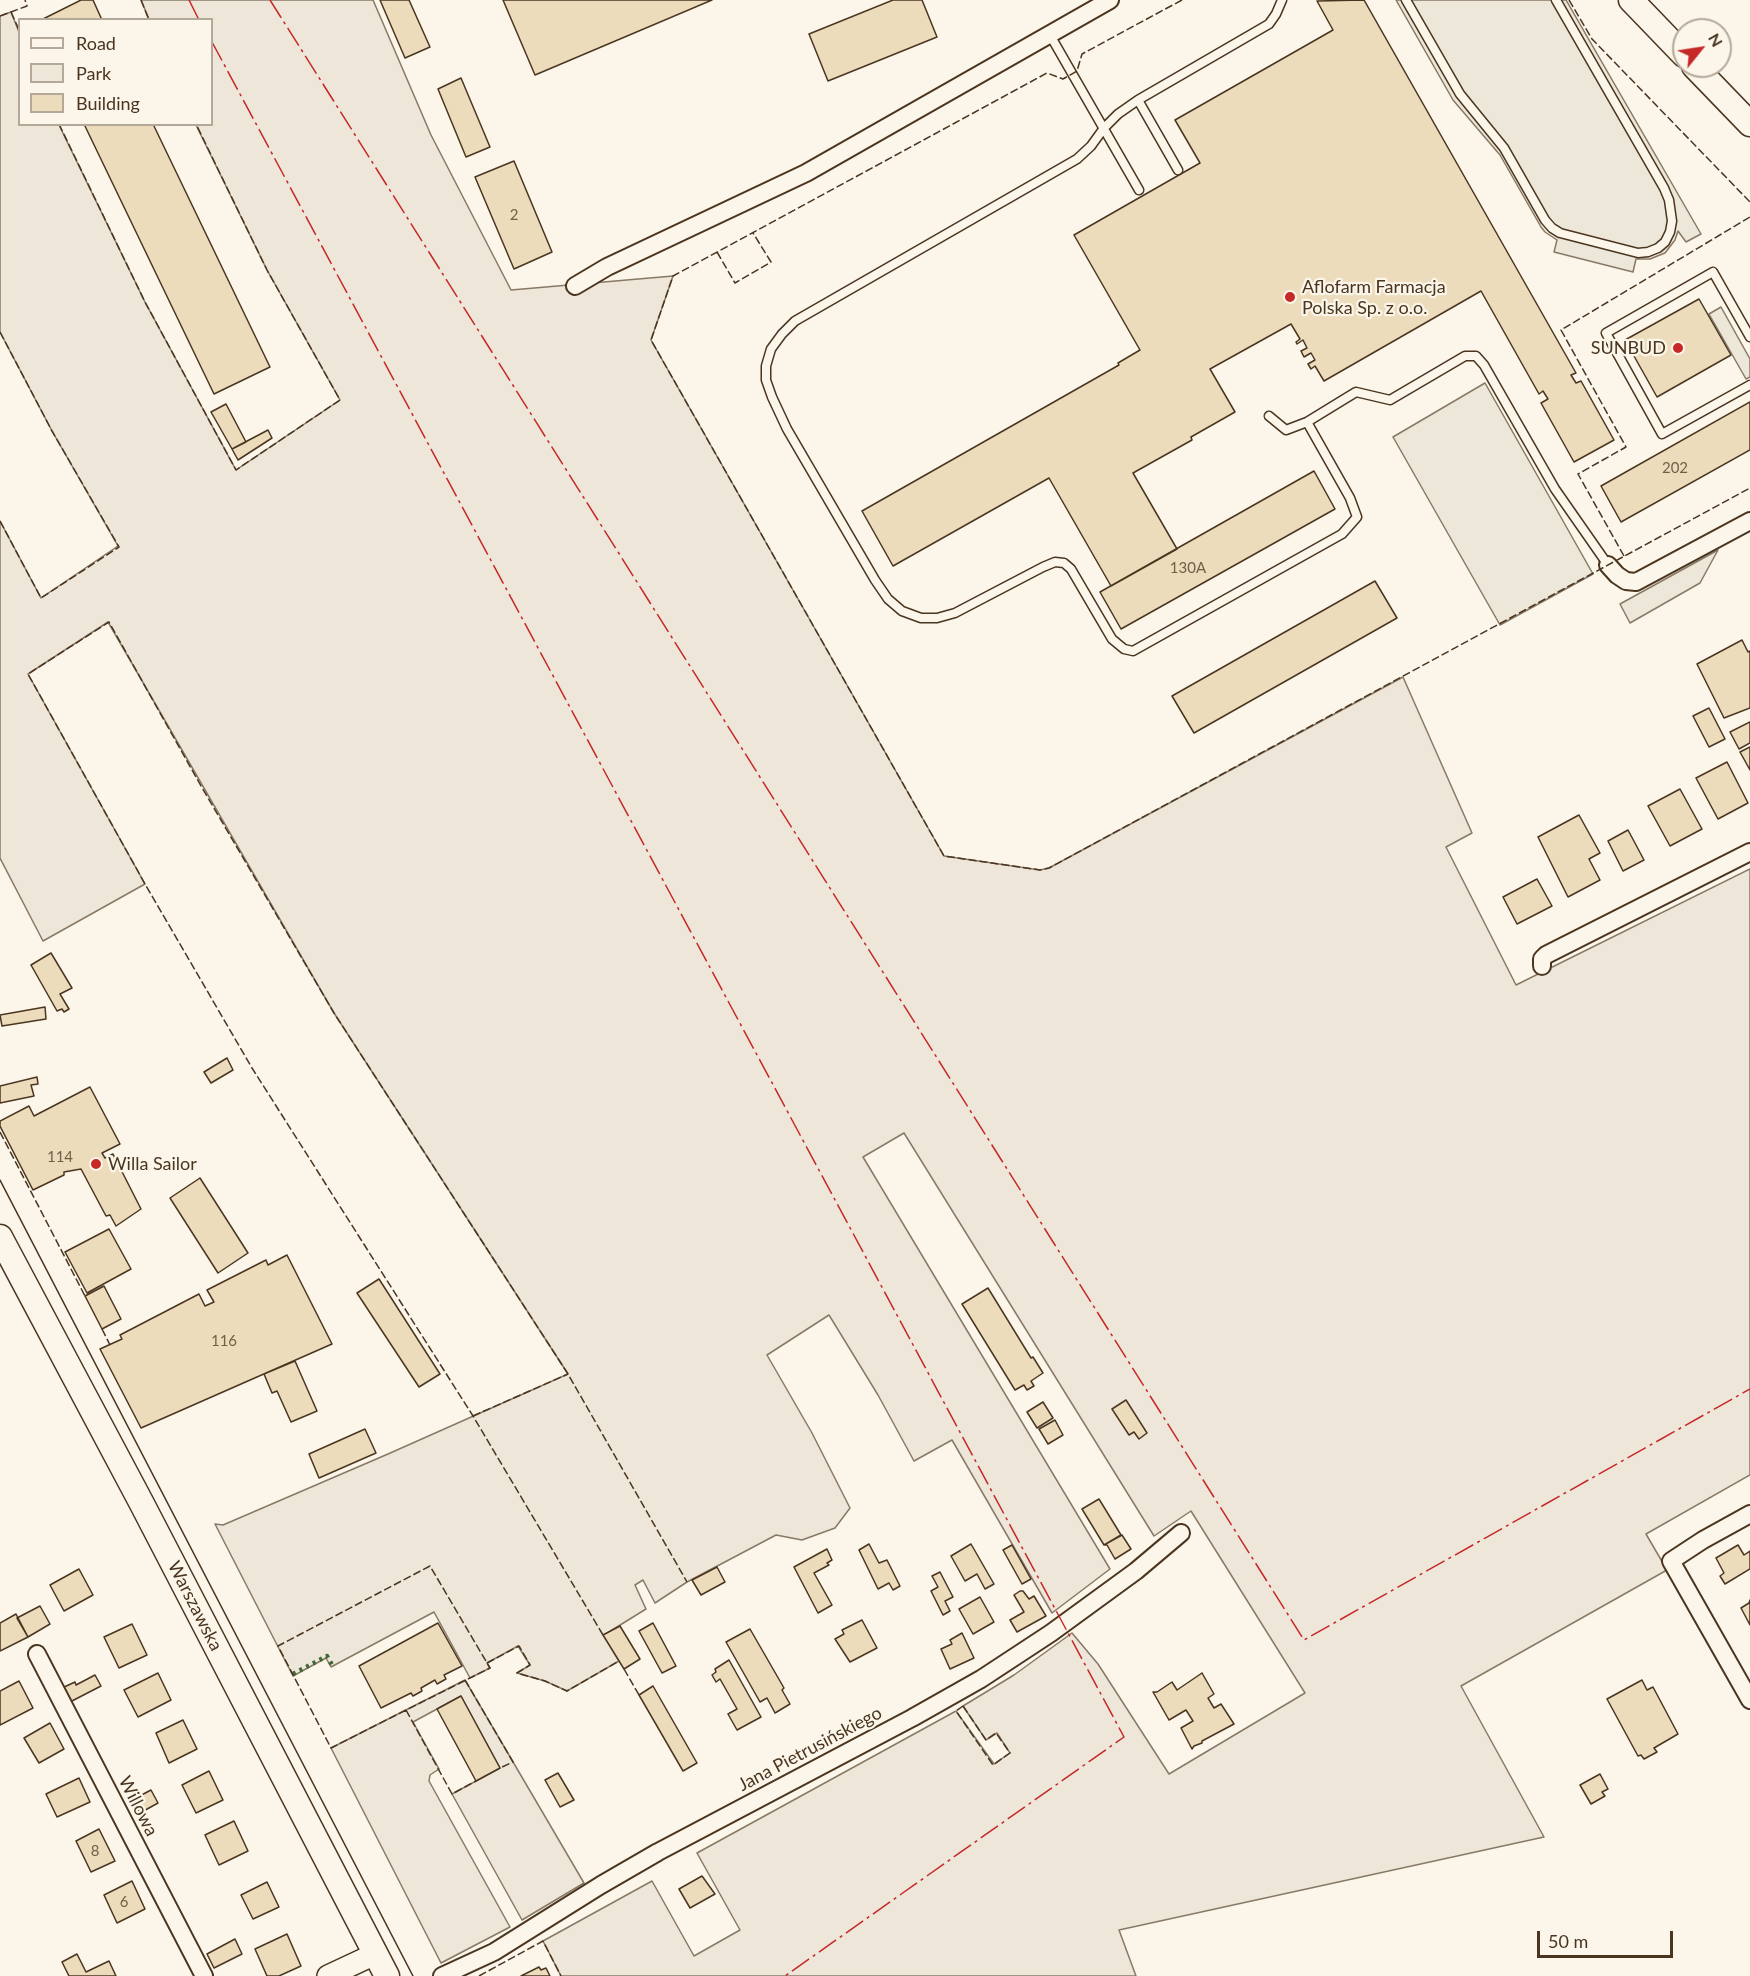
<!DOCTYPE html>
<meta charset="utf-8">
<style>
body{margin:0}
#map{position:relative;width:1750px;height:1976px;overflow:hidden;background:#fbf6e9;font-family:Lato,sans-serif}
canvas{display:block}
.legend{position:absolute;left:18px;top:18px;width:195px;height:108px;box-sizing:border-box;background:#fbf6e9;border:2px solid #b4a999;margin:0;padding:8px 10px;list-style:none;font-size:18px;color:#4a3520}
.legend li{display:flex;align-items:center;gap:12px;height:30px}
.legend b{width:30px;border:2px solid #b4a999}
.north{position:absolute;left:1672px;top:18px;width:60px;height:60px;box-sizing:border-box;background:#fbf6e9;border:2px solid #b4a999;border-radius:50%;rotate:60deg;font-size:16px;font-weight:700;line-height:24px;text-align:center;color:#4a3520}
.north::after{content:'';display:block;margin:auto;width:21px;height:27px;background:#c62828;clip-path:polygon(50% 0,100% 100%,50% 72%,0 100%)}
.scale{position:absolute;left:1537px;top:1931px;width:136px;height:27px;box-sizing:border-box;border:3px solid #4a3520;border-top:0;padding-left:8px;font-size:18px;line-height:21px;white-space:nowrap;color:#4a3520;-webkit-text-stroke:4px #fbf6e9;paint-order:stroke}
</style>
<div id="map">
<canvas width="1750" height="1976"></canvas>
<ul class="legend">
<li><b style="height:8px;background:#fbf6e9"></b>Road</li>
<li><b style="height:16px;background:#ede6d9"></b>Park</li>
<li><b style="height:16px;background:#ecdcbc"></b>Building</li>
</ul>
<div class="north">N</div>
<div class="scale">50 m</div>
</div>
<script>
const context = document.querySelector('canvas').getContext('2d');
context.lineJoin = 'round';
function fillPath(path, color) { context.fillStyle = color; context.fill(path, 'evenodd'); }
const shape = rows => new Path2D(rows.map(r => 'M' + r).join(''));
function strokePath(path, color, width, dash) { context.strokeStyle = color; context.lineWidth = width; context.lineCap = dash ? 'butt' : 'round'; context.setLineDash(dash || []); context.stroke(path); }
function label(font, color, halo, rows, align = 'center') {
  context.font = font + ' Lato,sans-serif'; context.lineWidth = 4.5; context.setLineDash([]); context.textBaseline = 'middle'; context.strokeStyle = halo; context.fillStyle = color; for (const [text, x, y, turn = 0] of rows) {
    context.save(); context.translate(x, y); context.rotate((+turn || 0) * Math.PI / 180); context.textAlign = isNaN(turn) ? turn : align; if (halo) context.strokeText(text, 0, 0); context.fillText(text, 0, 0); context.restore();
  }
}
const green = shape([
 [141,0,373,0,431,135,511,290,673,276,651,340,944,856,1040,870,1049,868,1403,677,1472,833,1446,847,1516,985,1750,869,1750,1475,1646,1534,1667,1570,1461,1686,1544,1837,1119,1930,1136,1976,561,1976,543,1941,652,1881,694,1956,740,1930,697,1853,956,1711,994,1764,1010,1753,997,1733,986,1740,963,1706,1014,1675,1072,1633,1098,1664,1169,1774,1305,1693,1191,1511,1154,1536,904,1133,863,1157,1110,1569,1052,1613,952,1440,914,1461,878,1395,829,1315,767,1355,812,1433,850,1508,835,1528,802,1540,776,1535,687,1582,655,1603,643,1580,635,1585,646,1609,604,1635,619,1661,567,1691,545,1681,517,1673,530,1665,518,1646,487,1663,490,1668,470,1678,434,1612,331,1667,326,1658,293,1676,215,1524,223,1525,388,1454,568,1374,334,1013,108,622,28,674,145,884,43,941,0,858,0,521,41,598,118,546,52,431,0,332,0,16,11,12,19,32,20,124,59,125,145,302,236,470,340,400,267,270,196,125,212,124,212,20,149,19,141,0],
 [465,1680,584,1883,522,1920,452,1794,500,1768,461,1696,413,1722,439,1769,430,1775,429,1781,510,1927,441,1963,331,1748,465,1680]
]);
const parking = shape([
 [1396,0,1566,0,1701,234,1686,242,1678,231,1675,240,1665,253,1650,259,1636,259,1633,272,1554,252,1557,240,1545,232,1541,227,1500,155,1453,100,1396,0],
 [1721,307,1750,359,1750,377,1746,379,1709,314,1721,307],
 [1485,383,1593,574,1500,625,1393,437,1485,383],
 [1718,550,1700,583,1630,623,1620,604,1718,550]
]);
const building = shape([
 [81,0,93,0,102,20,41,20,81,0],
 [380,0,409,0,430,47,405,58,380,0],
 [503,0,712,0,535,75,503,0],
 [893,0,922,0,937,37,828,81,809,34,893,0],
 [1364,0,1576,373,1571,375,1576,383,1581,381,1614,440,1574,462,1541,403,1548,399,1543,391,1539,394,1481,291,1324,381,1315,366,1311,369,1308,364,1315,360,1311,353,1304,357,1301,351,1307,348,1303,340,1297,344,1296,342,1300,339,1291,324,1210,369,1235,412,1191,437,1192,440,1133,473,1177,549,1111,586,1049,478,893,566,862,511,1119,365,1118,363,1140,350,1074,235,1200,163,1175,120,1333,30,1317,1,1364,0],
 [461,78,490,147,466,157,438,89,461,78],
 [84,124,153,124,270,367,214,394,84,124],
 [514,161,552,252,514,269,475,177,514,161],
 [1699,299,1731,355,1657,397,1625,340,1699,299],
 [1750,402,1750,450,1621,522,1601,486,1750,402],
 [226,404,246,442,232,449,211,412,226,404],
 [268,430,272,438,238,460,232,449,268,430],
 [1314,471,1335,509,1121,629,1100,592,1314,471],
 [1375,581,1397,618,1194,733,1172,696,1375,581],
 [1742,640,1748,652,1750,651,1750,708,1724,718,1697,664,1742,640],
 [1709,708,1725,739,1709,747,1693,716,1709,708],
 [1750,722,1750,743,1739,749,1730,732,1750,722],
 [1750,747,1750,770,1740,752,1750,747],
 [1727,762,1748,803,1718,819,1696,778,1727,762],
 [1680,789,1702,829,1670,846,1648,806,1680,789],
 [1579,815,1600,853,1589,859,1600,880,1568,897,1538,837,1579,815],
 [1628,830,1644,860,1623,871,1608,841,1628,830],
 [1537,879,1552,906,1517,924,1503,897,1537,879],
 [51,953,72,988,60,994,69,1009,64,1012,62,1009,57,1011,31,965,51,953],
 [45,1007,46,1019,2,1026,0,1015,45,1007],
 [227,1058,233,1070,211,1083,204,1072,227,1058],
 [37,1077,38,1084,31,1085,34,1096,0,1103,0,1086,37,1077],
 [90,1087,120,1144,102,1153,105,1158,113,1154,141,1209,116,1226,110,1215,106,1216,81,1169,64,1172,64,1175,33,1190,0,1126,0,1121,29,1106,34,1116,90,1087],
 [200,1178,248,1253,218,1273,170,1198,200,1178],
 [109,1229,131,1269,87,1293,65,1252,109,1229],
 [287,1255,332,1344,141,1428,100,1349,122,1339,120,1335,199,1294,205,1306,214,1302,207,1290,266,1260,268,1265,287,1255],
 [379,1279,440,1374,419,1387,357,1293,379,1279],
 [104,1286,121,1319,102,1329,85,1296,104,1286],
 [988,1288,1031,1358,1033,1357,1043,1373,1031,1381,1034,1386,1027,1390,1024,1385,1015,1390,962,1304,988,1288],
 [295,1361,317,1411,291,1422,277,1391,272,1393,264,1374,295,1361],
 [1126,1400,1147,1433,1139,1439,1134,1432,1129,1435,1112,1409,1126,1400],
 [1043,1402,1053,1418,1037,1428,1027,1412,1043,1402],
 [1055,1420,1063,1435,1048,1444,1039,1429,1055,1420],
 [365,1429,376,1453,319,1478,309,1454,365,1429],
 [1099,1499,1121,1535,1104,1545,1082,1509,1099,1499],
 [1122,1535,1131,1549,1115,1559,1107,1545,1104,1545,1122,1535],
 [869,1544,879,1563,887,1560,900,1586,893,1590,889,1583,878,1589,859,1550,869,1544],
 [971,1544,994,1584,985,1589,977,1574,965,1581,951,1556,971,1544],
 [1012,1545,1031,1579,1022,1584,1003,1550,1012,1545],
 [1738,1545,1744,1555,1750,1551,1750,1569,1725,1584,1720,1576,1724,1573,1716,1558,1738,1545],
 [827,1549,832,1560,827,1563,829,1565,814,1573,832,1605,818,1613,794,1567,827,1549],
 [717,1567,725,1582,701,1595,692,1580,717,1567],
 [79,1569,93,1595,64,1611,50,1585,79,1569],
 [940,1572,953,1597,945,1601,950,1611,943,1615,931,1591,938,1587,932,1576,940,1572],
 [1020,1591,1023,1591,1029,1599,1034,1596,1046,1616,1017,1632,1010,1620,1024,1612,1014,1595,1020,1591],
 [980,1597,994,1622,973,1634,959,1609,980,1597],
 [1750,1600,1750,1625,1741,1608,1749,1603,1750,1600],
 [40,1606,50,1624,28,1637,17,1618,40,1606],
 [16,1614,28,1637,0,1651,0,1623,16,1614],
 [862,1620,877,1648,850,1662,835,1639,844,1634,842,1630,862,1620],
 [438,1623,462,1666,444,1675,446,1679,437,1684,435,1680,421,1688,422,1691,413,1696,411,1693,381,1708,359,1666,438,1623],
 [653,1623,676,1666,662,1673,639,1631,653,1623],
 [132,1624,147,1655,119,1668,104,1637,132,1624],
 [620,1626,640,1659,624,1669,603,1635,620,1626],
 [750,1629,784,1688,782,1690,790,1704,775,1713,767,1698,760,1702,726,1642,750,1629],
 [962,1633,974,1658,950,1669,941,1649,952,1644,950,1640,962,1633],
 [729,1660,761,1717,737,1730,728,1714,737,1709,720,1679,716,1682,712,1675,716,1672,715,1669,729,1660],
 [158,1673,171,1700,138,1717,124,1690,158,1673],
 [1202,1673,1214,1694,1208,1698,1214,1708,1221,1704,1234,1724,1202,1741,1202,1743,1194,1746,1192,1749,1181,1728,1193,1721,1186,1710,1169,1720,1153,1692,1157,1692,1172,1682,1177,1690,1202,1673],
 [95,1675,101,1686,70,1702,62,1688,75,1682,76,1685,95,1675],
 [1642,1680,1647,1690,1653,1687,1678,1734,1654,1748,1657,1752,1644,1759,1641,1755,1638,1756,1607,1699,1642,1680],
 [19,1681,33,1708,0,1725,0,1691,19,1681],
 [653,1686,697,1763,683,1771,639,1695,653,1686],
 [461,1696,500,1768,476,1781,437,1709,461,1696],
 [183,1720,197,1749,169,1763,156,1733,183,1720],
 [50,1723,64,1749,39,1763,24,1738,50,1723],
 [209,1771,223,1800,196,1813,182,1785,209,1771],
 [558,1773,574,1800,560,1807,545,1780,558,1773],
 [1600,1774,1608,1789,1602,1792,1605,1796,1591,1804,1580,1785,1600,1774],
 [79,1778,90,1802,57,1817,46,1794,79,1778],
 [151,1790,158,1803,140,1813,132,1800,151,1790],
 [234,1821,248,1851,219,1865,205,1835,234,1821],
 [99,1829,115,1861,91,1872,76,1841,99,1829],
 [702,1876,715,1894,690,1908,679,1889,702,1876],
 [132,1881,145,1909,117,1923,104,1895,132,1881],
 [267,1882,279,1907,253,1919,241,1895,267,1882],
 [287,1934,301,1966,279,1976,267,1976,255,1949,287,1934],
 [235,1939,242,1954,214,1968,207,1954,235,1939],
 [77,1954,86,1972,109,1961,116,1976,69,1976,62,1962,77,1954],
 [539,1967,541,1970,546,1968,550,1976,521,1976,539,1967]
]);
const service = shape([
 [1282,0,1276,14,1269,24,1138,100,1118,114,1104,128,1091,146,1077,159,795,321,782,334,771,349,766,366,766,380,772,397,787,429,875,580,888,599,902,611,921,618,937,618,955,613,1043,567,1055,562,1064,563,1071,569,1112,639,1124,649,1133,651,1342,534,1357,517,1350,498,1307,422],
 [1406,0,1460,94,1504,148,1545,220,1552,228,1560,233,1638,253,1648,252,1658,248,1665,242,1670,232,1672,221,1669,200,1664,188,1556,0],
 [1050,35,1139,190],
 [1138,100,1178,170],
 [1750,337,1713,272,1606,333,1662,434,1750,385],
 [1269,416,1286,430,1307,422,1356,392,1390,400,1465,356,1476,356,1484,365,1555,489,1608,565]
]);
const minor = shape([
 [575,286,607,267,806,173,1110,0],
 [1608,565,1617,575,1626,581,1636,582,1750,521],
 [1542,966,1542,959,1546,955,1750,852],
 [1750,1514,1703,1540,1671,1561,1750,1700],
 [37,1654,204,1976],
 [442,1976,494,1952,601,1885,658,1852,912,1718,981,1679,1051,1633,1136,1571,1181,1533]
]);
const tertiary = shape([
 [328,1976,375,1954]
]);
const secondary = shape([
 [1631,0,1684,55],
 [1694,66,1750,124],
 [0,1237,141,1502,387,1976]
]);
const tram = shape([
 [0,1180,413,1976]
]);
const hedge = shape([
 [293,1674,327,1656,332,1665]
]);
const fence = shape([
 [141,0,149,20],
 [1182,0,1082,54,1077,71,1063,79,1047,73,673,276,651,340,944,856,1040,870,1049,868,1750,488],
 [1569,0,1592,39,1750,202],
 [11,12,20,32],
 [0,16,27,6,25,0],
 [59,124,145,302,236,470,340,400,267,270,196,124],
 [717,252,735,283,771,262,753,233],
 [0,332,52,431,119,547,41,598,0,521],
 [1624,556,1578,474,1626,447,1561,330,1750,217],
 [0,1132,85,1296],
 [102,1329,110,1345],
 [473,1416,568,1374],
 [603,1635,473,1416,252,1068,145,884,28,674,109,622,201,786,334,1013,568,1374,687,1582],
 [487,1663,519,1646,530,1665,517,1673,545,1681,567,1691,619,1661],
 [624,1669,639,1695],
 [465,1680,513,1762,500,1768],
 [963,1706,986,1740,996,1733,1010,1753,993,1765,956,1711,963,1706],
 [406,1710,331,1748,278,1646,430,1566,490,1668,406,1710,452,1794,476,1781],
 [479,1976,543,1941,561,1976]
]);
const power = shape([
 [189,0,199,20],
 [270,0,1304,1640,1750,1389],
 [212,42,1124,1737,785,1976]
]);
const markers = [
 [1290,297,6,"#c62828"],
 [1678,348,6,"#c62828"],
 [96,1164,6,"#c62828"]
];
const numberNames = [
 ["2",514,215],
 ["202",1675,468],
 ["130A",1188,568],
 ["114",60,1157],
 ["116",224,1341],
 ["8",95,1851],
 ["6",124,1902]
];
const poiNames = [
 ["Aflofarm Farmacja",1302,287],
 ["Polska Sp. z o.o.",1302,308],
 ["SUNBUD",1666,348,"right"],
 ["Willa Sailor",108,1164]
];
const streetNames = [
 ["Warszawska",195,1606,63],
 ["Jana Pietrusińskiego",810,1749,-28],
 ["Willowa",138,1806,63]
];
fillPath(green, '#ede6d9');
strokePath(green, '#887966', 1.5);
fillPath(parking, '#ede7d9');
strokePath(parking, '#887966', 1.5);
fillPath(building, '#ecdcbc');
strokePath(building, '#4a3520', 1.5);
strokePath(service, '#4a3520', 11);
strokePath(minor, '#4a3520', 20);
strokePath(tertiary, '#4a3520', 24);
strokePath(secondary, '#4a3520', 27);
strokePath(service, '#fbf6e9', 8);
strokePath(minor, '#fbf6e9', 16);
strokePath(tertiary, '#fbf6e9', 21);
strokePath(secondary, '#fbf6e9', 24);
strokePath(tram, '#4a3520', 1.5);
strokePath(hedge, '#436837', 4.5, [3, 4.5]);
strokePath(fence, '#4a3520', 1.5, [8, 3]);
strokePath(power, '#c62828', 1.5, [21, 4.5, 3, 4.5]);
for (const [x, y, r, color] of markers) { const dot = new Path2D(); dot.arc(x, y, r, 0, 2 * Math.PI); context.fillStyle = color; context.fill(dot); strokePath(dot, '#fbf6e9', 2); }
label('15px', '#725f47', null, numberNames);
label('18px', '#4a3520', '#fbf6e9', poiNames, 'left');
label('18px', '#4a3520', '#fbf6e9', streetNames);
</script>
